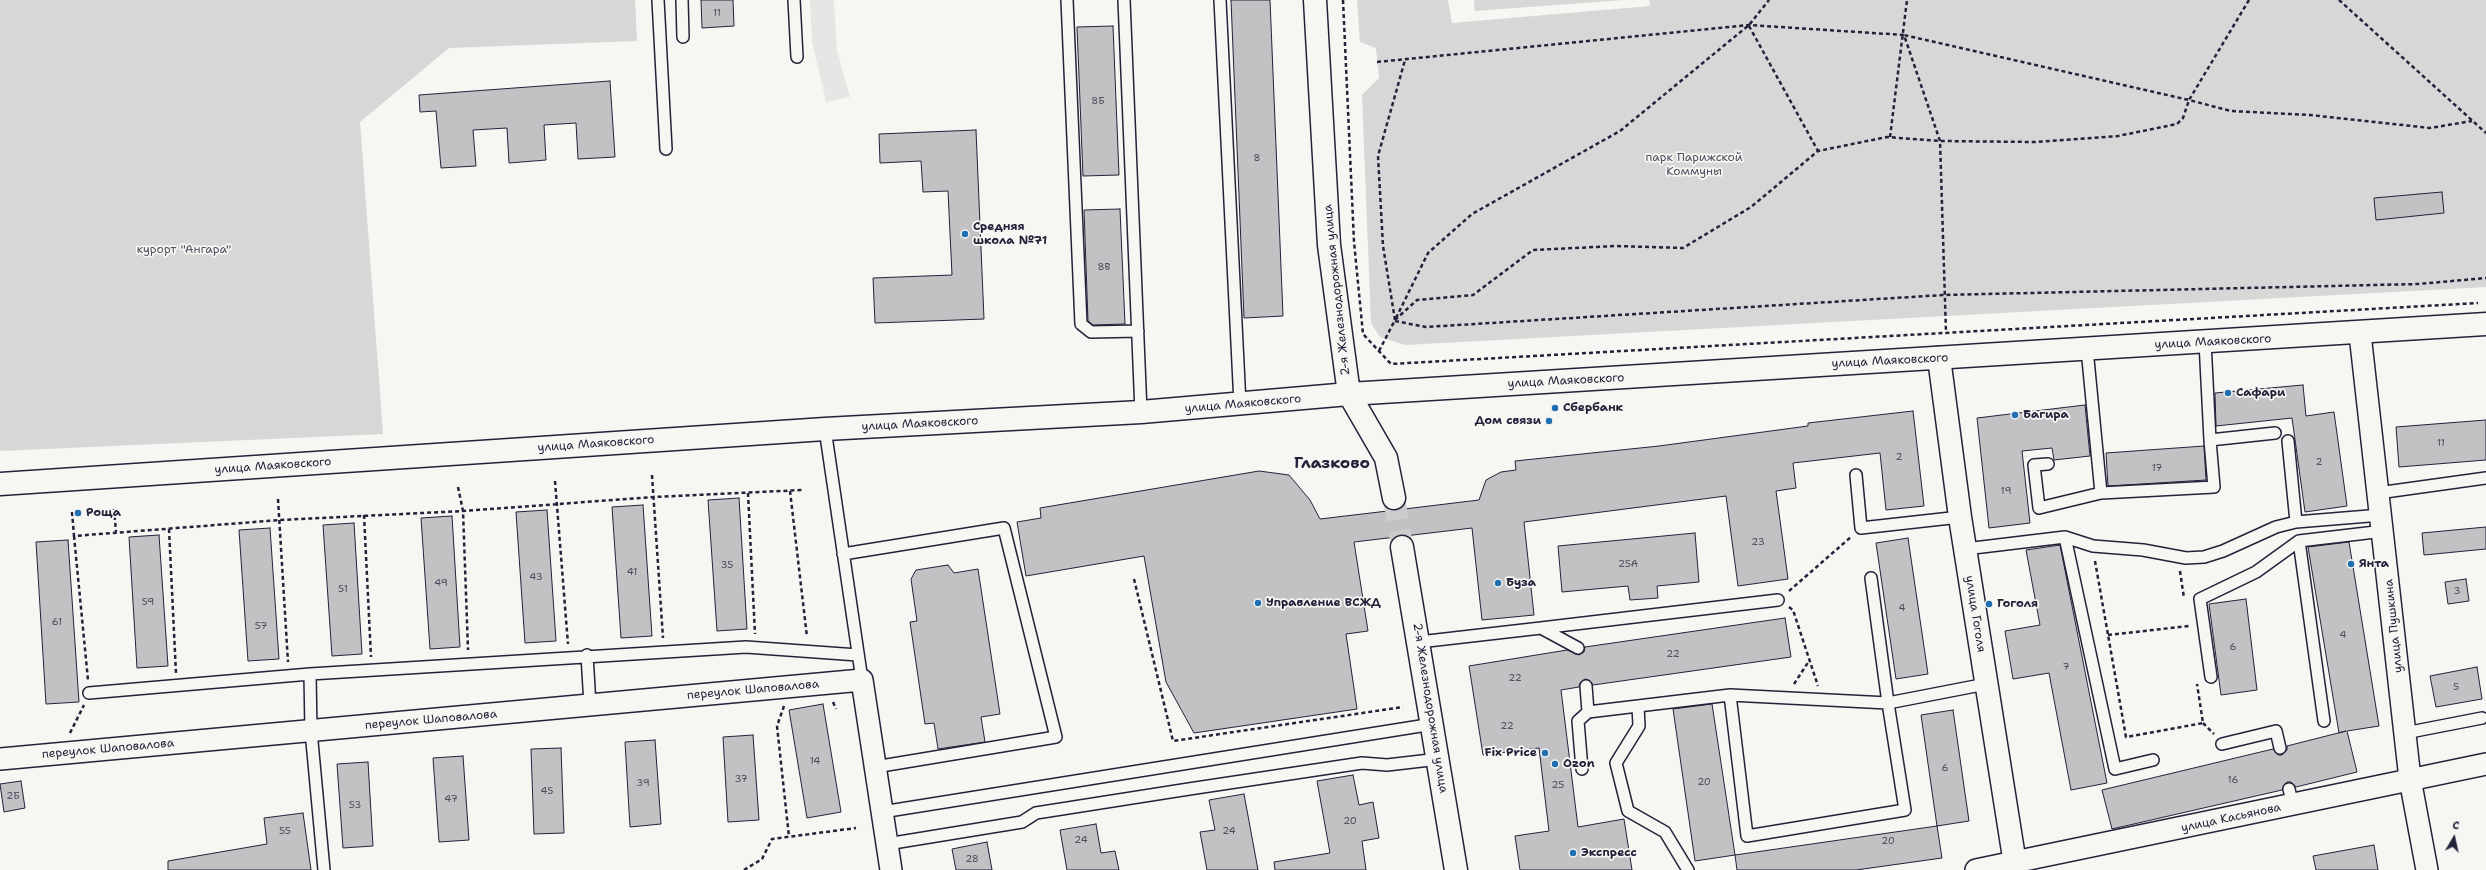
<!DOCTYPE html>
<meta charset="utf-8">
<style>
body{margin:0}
#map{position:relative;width:2486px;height:870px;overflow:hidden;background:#f6f6f2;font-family:"Shantell Sans",sans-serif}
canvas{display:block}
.north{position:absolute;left:2434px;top:818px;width:40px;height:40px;-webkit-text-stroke:3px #f6f6f2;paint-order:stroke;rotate:9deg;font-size:11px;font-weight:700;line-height:16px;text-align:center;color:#22223b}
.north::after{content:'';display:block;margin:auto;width:14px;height:18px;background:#22223b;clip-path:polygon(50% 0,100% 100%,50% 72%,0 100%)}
</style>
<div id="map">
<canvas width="2486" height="870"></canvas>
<div class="north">С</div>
</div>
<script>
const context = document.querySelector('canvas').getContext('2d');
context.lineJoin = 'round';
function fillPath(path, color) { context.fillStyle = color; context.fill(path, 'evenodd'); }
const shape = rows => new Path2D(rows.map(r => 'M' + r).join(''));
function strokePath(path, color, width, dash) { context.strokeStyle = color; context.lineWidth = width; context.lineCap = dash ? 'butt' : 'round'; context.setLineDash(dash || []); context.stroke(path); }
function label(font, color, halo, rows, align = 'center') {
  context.font = font + ' "Shantell Sans",sans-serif'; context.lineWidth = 3.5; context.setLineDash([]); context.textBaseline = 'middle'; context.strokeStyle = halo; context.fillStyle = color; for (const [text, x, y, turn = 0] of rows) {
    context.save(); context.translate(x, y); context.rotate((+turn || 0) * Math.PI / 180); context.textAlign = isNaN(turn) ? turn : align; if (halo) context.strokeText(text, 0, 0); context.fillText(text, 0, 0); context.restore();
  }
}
const built = shape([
 [810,0,834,0,837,50,850,97,826,102,812,41]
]);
const green = shape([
 [0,0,635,0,637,41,449,48,360,122,383,434,0,451],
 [1357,0,1448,0,1452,23,1650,6,1649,0,2486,0,2486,287,1405,345,1380,337,1371,323,1362,95,1379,78,1376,48,1360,42],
 [1474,0,1624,0,1475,11]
]);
const building = shape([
 [701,0,733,0,734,26,702,28,701,0],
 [1231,0,1270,0,1283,316,1244,318,1231,0],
 [1113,26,1119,175,1083,176,1077,27,1113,26],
 [610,81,615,157,578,159,576,123,544,125,546,160,509,163,507,128,473,130,476,166,441,168,436,111,420,112,419,95,610,81],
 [976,130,984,319,875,323,873,278,952,275,948,191,923,192,921,161,880,163,879,134,976,130],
 [2442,192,2444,213,2376,220,2374,198,2442,192],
 [1120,209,1125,324,1093,325,1088,321,1084,210,1120,209],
 [2303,385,2306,416,2334,412,2347,506,2305,512,2292,418,2216,426,2215,393,2303,385],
 [2085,405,2090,456,2054,460,2052,448,2022,451,2030,523,1989,528,1977,418,2085,405],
 [1913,411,1924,506,1886,510,1880,453,1793,463,1796,488,1776,491,1788,579,1738,586,1726,496,1524,522,1534,615,1482,620,1472,528,1354,542,1368,631,1346,634,1357,709,1194,733,1166,682,1144,556,1026,576,1017,522,1041,518,1040,508,1259,471,1289,475,1310,500,1320,519,1396,510,1479,500,1486,480,1501,472,1516,470,1515,461,1659,446,1808,426,1808,423,1913,411],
 [2486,420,2486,460,2399,467,2396,427,2486,420],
 [2204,446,2206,480,2108,486,2106,453,2204,446],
 [739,498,747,629,717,631,708,500,739,498],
 [643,505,652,636,621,638,612,507,643,505],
 [547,510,556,641,525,643,516,512,547,510],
 [452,516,460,647,430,649,421,518,452,516],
 [354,523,362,654,332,656,323,525,354,523],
 [2486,527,2486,549,2424,555,2422,533,2486,527],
 [270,528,279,659,248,661,239,530,270,528],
 [1695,533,1699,582,1657,586,1658,598,1630,600,1628,586,1562,592,1558,546,1695,533],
 [159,535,168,666,137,668,129,537,159,535],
 [1908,538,1928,674,1896,679,1876,543,1908,538],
 [68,540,79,702,46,704,36,542,68,540],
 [2349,542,2379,726,2347,731,2357,772,2296,787,2291,782,2287,782,2282,790,2112,829,2102,790,2273,749,2278,755,2282,755,2287,750,2287,746,2346,731,2339,733,2308,547,2349,542],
 [2060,545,2107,783,2071,790,2049,673,2013,679,2005,631,2040,625,2026,550,2060,545],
 [948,565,954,573,978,569,1000,714,981,717,985,742,938,749,934,723,925,724,910,622,917,621,911,579,916,570,948,565],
 [2466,579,2469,601,2448,604,2445,582,2466,579],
 [2246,599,2257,690,2221,695,2209,604,2246,599],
 [1785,618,1791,657,1593,685,1589,680,1585,679,1580,683,1579,687,1561,690,1578,827,1624,819,1632,870,1520,870,1515,836,1549,831,1539,748,1483,755,1469,666,1567,650,1579,655,1584,652,1585,647,1785,618],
 [2477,667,2482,699,2436,707,2430,676,2477,667],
 [823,704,841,812,807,818,789,710,823,704],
 [1712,704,1735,855,1695,861,1673,709,1712,704],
 [1953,710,1969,821,1937,826,1921,715,1953,710],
 [753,735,759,820,728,822,723,737,753,735],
 [655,740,661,824,630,827,625,742,655,740],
 [561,748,564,833,534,834,531,749,561,748],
 [463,756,469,840,439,842,433,758,463,756],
 [368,762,373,846,343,848,337,764,368,762],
 [1353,775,1359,805,1373,802,1379,838,1362,841,1366,870,1275,870,1274,862,1330,853,1317,781,1353,775],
 [21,781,25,808,4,812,0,784,21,781],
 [1244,794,1258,870,1207,870,1200,832,1215,830,1209,800,1244,794],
 [303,813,311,870,168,870,168,861,267,844,264,818,303,813],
 [1096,824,1101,853,1115,851,1119,870,1067,870,1060,830,1096,824],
 [1937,826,1942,858,1856,870,1737,870,1735,855,1937,826],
 [987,842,992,870,956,870,952,849,987,842],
 [2374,845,2378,870,2316,870,2313,856,2374,845]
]);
const secondaryTunnel = shape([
 [1394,498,1402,547]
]);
const path = shape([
 [1343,0,1354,242,1363,334,1391,364,2478,303],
 [2249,0,2189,100,2231,111,2310,115,2430,128,2472,121],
 [2339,0,2486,133],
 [1749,26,1818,151],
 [1377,62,1749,25,1904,35,1940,141,1946,333],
 [1890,137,1907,0],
 [1396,318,1428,253,1472,214,1620,131,1749,25,1769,0],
 [1395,320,1383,246,1378,156,1405,60],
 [1395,321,1426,327,1943,295,2418,284,2486,278],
 [1379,351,1395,320,1417,300,1473,295,1533,250,1616,246,1683,248,1751,207,1818,151,1887,137,1940,141,2035,142,2118,136,2177,124,2183,118,2189,100,1904,35],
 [652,475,663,638],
 [555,481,568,644],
 [458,487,463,511,468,650],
 [790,491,807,637],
 [748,493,755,634],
 [278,499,288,662],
 [114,509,116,532],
 [72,512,74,536,280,520,463,511,654,497,802,490],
 [364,515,371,657],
 [169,529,176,673],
 [74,536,88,680],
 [2095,561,2126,737,2203,723,2197,684],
 [2180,571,2184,598],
 [1134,579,1173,741,1403,707],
 [1789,591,1852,536],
 [1789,607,1793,610,1818,686],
 [2108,635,2189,626],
 [1794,684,1809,661],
 [833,702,836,709],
 [784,706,777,726,789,837],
 [2203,723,2214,734],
 [70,733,84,705],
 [744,870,762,859,772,839,856,828]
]);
const service = shape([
 [658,0,666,149],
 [682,0,683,37],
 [794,0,797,57],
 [1067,0,1081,324,1091,332,1138,331],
 [1124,0,1141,412],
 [1220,0,1240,404],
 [2205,342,2210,440],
 [2087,349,2101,493],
 [825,429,862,680],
 [2288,441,2296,522,2381,515],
 [2048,464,2034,465,2039,508,2101,493,2214,487,2210,440,2275,433],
 [1856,475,1861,528,1960,517],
 [2378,493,2486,478],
 [2065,537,2093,546,2143,550,2186,558,2204,557,2223,551,2276,527,2296,522],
 [2299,541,2324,721],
 [1965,549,2065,537,2115,769,2153,760],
 [843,554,1004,528,1056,737,875,767],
 [1541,628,1778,600],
 [1419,642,1541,628,1578,648],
 [587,655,590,705],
 [310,674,311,731,324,870],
 [2211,677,2200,599,2256,572,2299,541,2384,531],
 [1586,686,1588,712,1638,706,1639,726,1616,763,1628,811,1665,832,1688,870],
 [89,693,310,674,746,647,858,655],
 [1730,695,1747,836,1905,810,1888,703,1871,578],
 [1638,706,1730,695,1888,703,1986,684],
 [2405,733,2482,718],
 [2222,744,2276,731,2280,748],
 [1582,769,1578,721,1588,712],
 [2289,789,2293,806],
 [882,812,1433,724],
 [887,844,1022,822,1036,813,1189,789,1362,763,1387,765,1439,759]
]);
const minor = shape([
 [2360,334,2410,779,2427,870],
 [0,759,862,680,891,870],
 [1976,870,2486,764]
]);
const secondary = shape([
 [1939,358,1960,517,2016,870],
 [1349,394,1386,458,1394,498],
 [1402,547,1456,870]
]);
const primary = shape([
 [1315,0,1329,245,1349,394],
 [0,484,825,429,1141,412,1349,394,2486,324]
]);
const markers = [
 [965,234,4,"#1f6fb2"],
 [2228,393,4,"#1f6fb2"],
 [1555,408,4,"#1f6fb2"],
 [2015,415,4,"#1f6fb2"],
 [1549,421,4,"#1f6fb2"],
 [78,513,4,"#1f6fb2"],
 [2351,564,4,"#1f6fb2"],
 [1498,583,4,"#1f6fb2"],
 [1258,603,4,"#1f6fb2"],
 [1989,604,4,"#1f6fb2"],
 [1545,753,4,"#1f6fb2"],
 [1555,764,4,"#1f6fb2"],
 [1573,853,4,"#1f6fb2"]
];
const numberNames = [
 ["11",717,13],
 ["8Б",1098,101],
 ["8",1257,158],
 ["8В",1104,267],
 ["11",2441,443],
 ["2",1899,457],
 ["2",2319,462],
 ["17",2157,468],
 ["19",2006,491],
 ["23",1758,542],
 ["25А",1628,564],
 ["35",727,565],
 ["41",632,572],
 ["43",536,577],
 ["49",441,583],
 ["51",343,589],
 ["3",2457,591],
 ["59",148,602],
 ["4",1902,608],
 ["61",57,622],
 ["57",261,626],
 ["4",2343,635],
 ["6",2233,647],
 ["22",1673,654],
 ["7",2066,667],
 ["22",1515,678],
 ["5",2456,687],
 ["22",1507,726],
 ["14",815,761],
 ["6",1945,768],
 ["37",741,779],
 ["16",2233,780],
 ["20",1704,782],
 ["39",643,783],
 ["25",1558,785],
 ["45",547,791],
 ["2Б",13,796],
 ["47",451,799],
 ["53",355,805],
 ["20",1350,821],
 ["55",285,831],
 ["24",1229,831],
 ["24",1081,840],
 ["20",1888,841],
 ["28",972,859]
];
const parkNames = [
 ["парк Парижской",1694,158],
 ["Коммуны",1694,172],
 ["курорт \"Ангара\"",184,250]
];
const poiNames = [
 ["Средняя",973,227],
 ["школа №71",973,241],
 ["Сафари",2236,393],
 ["Сбербанк",1563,408],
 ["Багира",2023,415],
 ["Дом связи",1541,421,"right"],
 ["Роща",86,513],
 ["Янта",2359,564],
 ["Буза",1506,583],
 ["Управление ВСЖД",1266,603],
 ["Гоголя",1997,604],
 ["Fix Price",1537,753,"right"],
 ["Ozon",1563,764],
 ["Экспресс",1581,853]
];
const streetNames = [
 ["2-я Железнодорожная улица",1337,290,-96],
 ["улица Маяковского",2213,342,-3],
 ["улица Маяковского",1890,361,-3],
 ["улица Маяковского",1566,381,-3],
 ["улица Маяковского",1243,404,-5],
 ["улица Маяковского",920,424,-3],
 ["улица Маяковского",596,444,-4],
 ["улица Маяковского",273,466,-4],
 ["улица Гоголя",1975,614,81],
 ["улица Пушкина",2394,626,-96],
 ["переулок Шаповалова",753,690,-5],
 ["2-я Железнодорожная улица",1430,708,81],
 ["переулок Шаповалова",431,720,-5],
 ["переулок Шаповалова",108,749,-5],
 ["улица Касьянова",2231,818,-12]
];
const districtNames = [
 ["Глазково",1332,464]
];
fillPath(built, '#e6e6e4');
fillPath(green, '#d7d7d7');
fillPath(building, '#c2c2c4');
strokePath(building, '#22223b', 1);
strokePath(secondaryTunnel, '#cccccd', 22, [22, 11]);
strokePath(service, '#22223b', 14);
strokePath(minor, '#22223b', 24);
strokePath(secondary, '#22223b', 25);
strokePath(primary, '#22223b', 25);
strokePath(path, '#22223b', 2.5, [4, 3]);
strokePath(service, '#f6f6f2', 11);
strokePath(minor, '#f6f6f2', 21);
strokePath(secondary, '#f6f6f2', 22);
strokePath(primary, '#f6f6f2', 22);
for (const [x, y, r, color] of markers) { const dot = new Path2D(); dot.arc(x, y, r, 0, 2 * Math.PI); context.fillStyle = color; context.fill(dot); strokePath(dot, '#f6f6f2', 1.5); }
label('10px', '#4a4a5d', null, numberNames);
label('12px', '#4f4f62', '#f6f6f2', parkNames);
label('bold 12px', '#22223b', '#f6f6f2', poiNames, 'left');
label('12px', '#22223b', '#f6f6f2', streetNames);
label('bold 16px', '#22223b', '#f6f6f2', districtNames);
</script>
